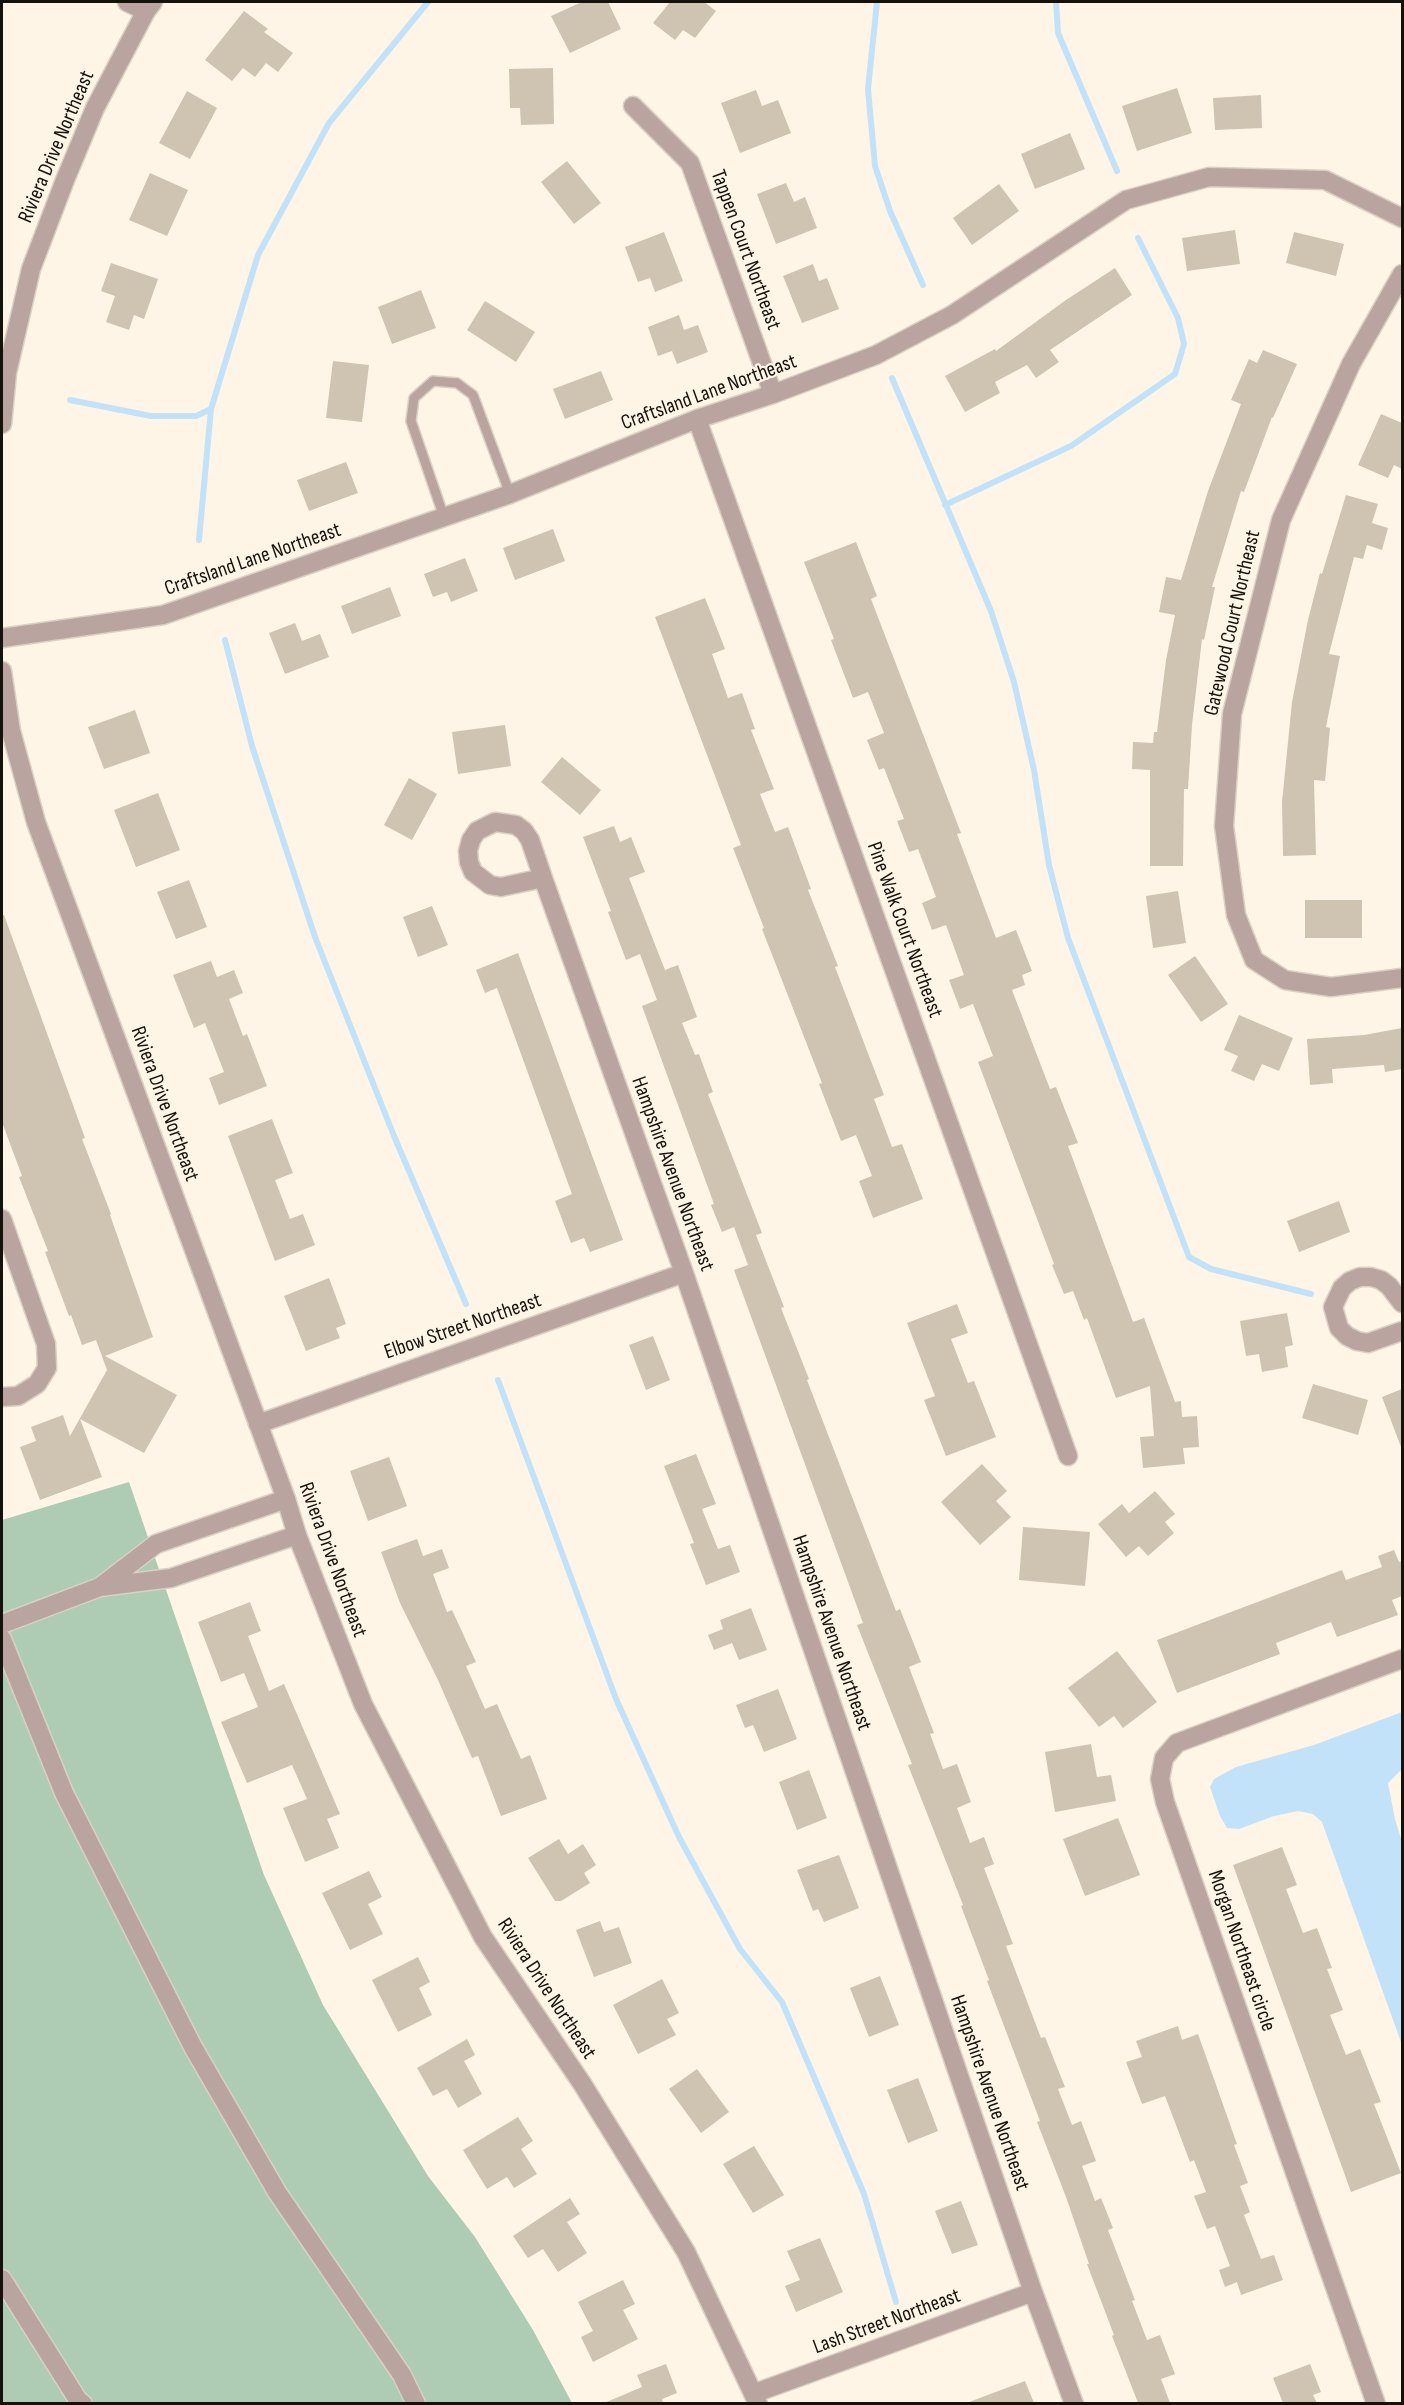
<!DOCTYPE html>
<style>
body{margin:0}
#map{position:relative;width:1404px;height:2405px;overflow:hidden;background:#fef5e6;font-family:"Sofia Sans Condensed",sans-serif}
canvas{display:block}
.frame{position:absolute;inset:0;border:3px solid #15120b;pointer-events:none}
</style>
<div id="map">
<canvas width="1404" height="2405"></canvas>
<div class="frame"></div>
</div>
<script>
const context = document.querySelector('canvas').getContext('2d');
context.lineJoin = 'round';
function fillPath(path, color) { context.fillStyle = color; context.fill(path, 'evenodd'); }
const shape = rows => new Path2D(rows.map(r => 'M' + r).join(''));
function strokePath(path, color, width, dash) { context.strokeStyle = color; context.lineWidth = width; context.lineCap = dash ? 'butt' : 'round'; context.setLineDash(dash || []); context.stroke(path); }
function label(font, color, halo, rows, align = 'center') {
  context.font = font + ' "Sofia Sans Condensed",sans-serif'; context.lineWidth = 4.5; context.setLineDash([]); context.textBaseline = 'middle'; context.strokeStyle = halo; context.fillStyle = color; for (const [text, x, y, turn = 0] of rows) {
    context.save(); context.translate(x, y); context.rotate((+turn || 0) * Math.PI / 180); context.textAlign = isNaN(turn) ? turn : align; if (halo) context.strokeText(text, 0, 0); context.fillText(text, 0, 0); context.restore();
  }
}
const green = shape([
 [129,1482,264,1875,323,2005,428,2176,475,2237,533,2330,572,2403,2,2404,2,1520]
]);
const water = shape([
 [1402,1712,1402,1769,1388,1783,1395,1819,1402,1842,1402,2045,1322,1822,1313,1814,1298,1811,1274,1816,1239,1829,1227,1828,1220,1816,1210,1787,1214,1779,1236,1767,1314,1745]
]);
const stream = shape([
 [877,2,868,89,875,166,890,211,923,285],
 [1056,2,1058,33,1117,171],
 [892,378,991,611,1014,682,1034,770,1049,865,1068,938,1189,1257,1211,1269,1311,1294],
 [70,400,151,416,196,416,211,409],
 [945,505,1071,446,1175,374,1184,344,1178,318,1138,238],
 [199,540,211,409,258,255,329,123,428,2],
 [225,640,252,746,315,937,394,1136,466,1304],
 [498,1380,616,1699,679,1837,740,1949,782,2002,864,2194,896,2302]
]);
const building = shape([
 [582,2,608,2,621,29,570,53,551,16],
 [670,2,704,2,716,11,695,38,683,30,675,40,653,23],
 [244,11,268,29,264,32,293,53,278,72,266,63,255,77,243,68,232,81,205,60],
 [553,68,554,124,521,125,520,108,510,108,509,69],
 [1177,88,1192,133,1137,151,1122,106],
 [756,90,762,106,778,100,791,133,740,153,721,103],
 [187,91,217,108,190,159,159,143],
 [1261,95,1262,128,1215,130,1213,98],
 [1070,133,1085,169,1035,189,1021,154],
 [567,161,601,203,574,224,541,182],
 [150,173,188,190,167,236,129,220],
 [786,183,794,202,805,197,817,228,776,244,757,194],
 [999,184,1019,211,972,245,953,218],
 [1235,230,1240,264,1187,271,1182,238],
 [664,232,683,281,655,292,650,278,638,282,625,247],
 [1294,232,1344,244,1336,276,1286,263],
 [111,263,158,279,144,319,134,315,129,330,106,322,115,296,101,291],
 [813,264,819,281,827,278,839,309,802,323,783,276],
 [1115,268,1132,295,1050,350,1059,362,1036,378,1027,365,995,382,1000,393,965,412,945,376,995,349,996,351,1066,300],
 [421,290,436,328,392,344,378,307],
 [485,301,535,332,516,362,467,330],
 [679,315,684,330,698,325,708,352,677,364,672,351,658,356,648,327],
 [1263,350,1297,364,1273,418,1272,417,1244,492,1241,491,1212,587,1215,587,1204,640,1202,639,1192,725,1188,789,1184,789,1183,866,1150,866,1150,770,1132,769,1133,742,1153,743,1154,732,1157,732,1166,660,1175,615,1159,612,1166,577,1181,580,1208,491,1241,404,1231,400,1249,359,1257,363],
 [333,361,369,365,362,422,326,418],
 [601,371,613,400,565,419,553,389],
 [1381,414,1402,423,1402,469,1394,465,1388,478,1358,465],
 [346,462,358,493,309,511,297,480],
 [1346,495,1378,504,1372,523,1388,528,1382,550,1367,545,1363,559,1354,557,1329,654,1340,656,1326,727,1330,728,1325,781,1314,780,1316,855,1283,856,1282,802,1292,702,1308,620,1320,573,1322,574],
 [553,529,565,561,515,580,503,548],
 [856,542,877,596,871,599,961,833,957,834,996,938,1016,930,1032,971,1022,975,1025,985,1012,990,1050,1089,1056,1087,1078,1143,1068,1146,1133,1322,1144,1318,1175,1402,1181,1401,1182,1417,1197,1416,1199,1447,1183,1448,1185,1464,1143,1468,1140,1437,1154,1436,1150,1386,1116,1398,1087,1318,1084,1320,1073,1291,1064,1294,1052,1265,1054,1264,978,1062,993,1056,973,1004,960,1009,949,980,964,975,946,925,932,930,922,903,936,897,918,849,909,852,897,821,904,819,884,768,879,770,867,740,884,733,868,692,853,698,831,640,834,639,804,562],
 [465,558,478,591,451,602,447,592,433,597,424,574],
 [390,587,401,616,352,634,341,606],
 [705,598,725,649,712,654,728,698,742,693,755,729,751,730,774,789,760,794,775,832,788,827,811,889,808,890,838,966,835,967,884,1095,874,1099,892,1147,902,1144,923,1199,873,1218,859,1181,872,1176,856,1135,841,1141,819,1084,822,1083,762,929,764,928,733,848,741,845,655,617],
 [295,623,302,641,320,634,329,657,285,674,269,633],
 [135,710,150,753,104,769,88,727],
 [505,725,511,766,458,774,452,732],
 [562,757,601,790,580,815,541,782],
 [409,778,437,794,412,840,384,825],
 [158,793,180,850,136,867,114,810],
 [614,826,620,842,631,837,645,872,629,878,665,970,678,965,697,1017,682,1023,695,1055,699,1054,713,1092,708,1094,762,1233,756,1235,784,1307,781,1308,809,1379,807,1380,896,1611,900,1609,921,1662,909,1667,934,1733,930,1734,943,1769,957,1764,971,1802,957,1808,970,1843,984,1837,994,1864,984,1868,1013,1944,1006,1946,1041,2038,1045,2037,1065,2087,1058,2089,1072,2125,1081,2121,1096,2161,1082,2166,1095,2201,1101,2198,1113,2228,1108,2230,1135,2300,1132,2301,1147,2340,1160,2335,1175,2374,1161,2379,1170,2403,1138,2403,1112,2336,1114,2335,1087,2264,1089,2264,1066,2197,1037,2122,1040,2121,987,1981,989,1980,961,1906,963,1905,908,1765,912,1764,857,1625,863,1623,734,1270,748,1265,734,1227,722,1232,711,1205,714,1204,642,1006,657,1000,640,954,626,960,608,912,611,911,583,837],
 [189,880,207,927,176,939,157,892],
 [1178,891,1186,943,1153,948,1146,896],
 [1305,900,1362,900,1362,938,1305,938],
 [432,906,448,945,418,957,403,917],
 [2,915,4,915,85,1138,82,1139,111,1214,110,1215,153,1337,105,1356,177,1395,144,1453,80,1419,102,1477,40,1500,20,1447,36,1441,31,1427,63,1415,70,1436,107,1370,96,1340,82,1345,71,1315,69,1316,45,1252,48,1251,19,1177,22,1176,2,1122],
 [518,953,623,1240,590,1252,584,1238,571,1243,555,1201,572,1194,497,988,485,993,476,970],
 [1195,956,1228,1004,1201,1022,1168,975],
 [211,961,217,977,234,970,243,993,229,999,243,1036,247,1034,267,1086,219,1105,209,1078,224,1072,205,1023,194,1028,173,975],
 [1239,1015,1293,1038,1279,1071,1262,1064,1254,1081,1231,1071,1238,1056,1224,1050],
 [1402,1028,1402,1069,1385,1072,1384,1065,1332,1069,1333,1083,1310,1085,1307,1039,1364,1035],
 [272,1119,293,1173,275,1180,290,1219,303,1214,315,1245,275,1261,228,1136],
 [1339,1201,1350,1232,1299,1252,1287,1221],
 [329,1278,346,1324,336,1328,340,1338,306,1351,284,1296],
 [957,1304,968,1333,951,1339,968,1383,974,1381,996,1437,946,1456,924,1400,935,1396,907,1323],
 [1287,1313,1293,1345,1285,1347,1288,1367,1262,1372,1259,1354,1246,1356,1240,1321],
 [653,1336,670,1380,646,1390,629,1345],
 [1313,1384,1368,1400,1358,1435,1302,1418],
 [1402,1389,1402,1446,1401,1447,1382,1397],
 [696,1454,716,1504,702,1509,718,1549,730,1545,740,1572,706,1585,690,1544,694,1543,664,1466],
 [389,1457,407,1506,368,1521,350,1471],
 [982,1464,1007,1491,996,1501,1011,1517,980,1545,941,1502],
 [1155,1491,1175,1514,1165,1522,1174,1533,1148,1556,1139,1546,1126,1557,1098,1524,1122,1504,1129,1513],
 [1023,1527,1090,1532,1085,1586,1019,1580],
 [417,1539,423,1556,442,1549,449,1568,433,1574,447,1612,452,1610,476,1662,466,1666,485,1709,497,1704,521,1759,530,1755,547,1799,501,1816,478,1756,472,1758,438,1680,400,1603,381,1552],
 [1394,1550,1399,1562,1402,1561,1402,1596,1392,1600,1398,1615,1337,1637,1331,1622,1276,1643,1280,1654,1177,1693,1157,1640,1342,1570,1346,1580,1382,1567,1378,1556],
 [250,1602,261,1631,248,1636,269,1691,284,1684,340,1814,327,1819,339,1848,305,1862,283,1808,307,1799,292,1765,247,1783,221,1722,258,1707,244,1673,221,1682,198,1622],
 [751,1608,767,1650,739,1660,732,1643,714,1650,708,1635,723,1629,720,1620],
 [1117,1651,1157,1702,1123,1728,1114,1716,1099,1727,1068,1688],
 [778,1689,797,1739,764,1752,753,1725,745,1728,736,1705],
 [1091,1744,1097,1777,1111,1775,1116,1801,1055,1812,1045,1752],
 [809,1770,827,1818,797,1830,779,1782],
 [1118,1818,1140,1875,1085,1896,1063,1839],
 [559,1839,568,1854,583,1844,596,1865,584,1873,590,1883,561,1901,555,1901,528,1858],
 [1282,1847,1297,1885,1286,1889,1303,1933,1317,1928,1332,1968,1327,1969,1343,2010,1330,2015,1346,2055,1360,2049,1381,2102,1374,2104,1401,2173,1351,2192,1233,1865],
 [839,1855,859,1908,824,1922,818,1909,813,1911,797,1870],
 [369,1871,382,1897,368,1904,383,1934,350,1950,322,1893],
 [600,1921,604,1932,619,1927,632,1963,594,1977,576,1930],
 [418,1957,430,1982,419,1988,432,2015,398,2032,372,1980],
 [880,1976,899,2025,869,2037,850,1988],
 [662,1979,679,2013,667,2019,676,2035,638,2054,613,2005],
 [1178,2026,1182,2040,1198,2034,1237,2144,1234,2145,1248,2183,1240,2186,1250,2212,1244,2215,1261,2259,1274,2255,1283,2280,1241,2295,1237,2282,1225,2287,1219,2270,1230,2266,1215,2226,1207,2229,1194,2196,1206,2192,1194,2160,1190,2162,1165,2096,1142,2104,1126,2062,1142,2057,1136,2041],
 [467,2039,475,2055,464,2061,482,2094,458,2108,447,2089,433,2096,417,2068],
 [697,2069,729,2112,701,2133,669,2089],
 [918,2078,938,2131,908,2143,887,2090],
 [518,2117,533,2141,521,2149,537,2174,514,2188,507,2177,487,2189,463,2150],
 [754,2146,784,2195,753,2213,723,2164],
 [570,2198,580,2214,567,2222,587,2253,558,2272,543,2249,528,2258,513,2236],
 [961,2201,978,2245,952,2254,935,2211],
 [820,2238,843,2292,796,2312,785,2286,800,2280,787,2251],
 [623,2280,635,2304,623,2310,638,2339,593,2362,581,2337,593,2331,578,2302],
 [666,2364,677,2393,662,2399,663,2403,604,2403,642,2387,637,2375],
 [1310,2364,1321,2392,1313,2395,1317,2403,1283,2403,1273,2378],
 [1025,2381,1034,2403,969,2403,969,2402]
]);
const service = shape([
 [444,517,411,421,414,398,433,381,457,383,473,395,510,494]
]);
const minor = shape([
 [127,2,146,11],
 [633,106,690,163,773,394],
 [1402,274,1351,364,1281,520,1232,714,1224,826,1236,915,1254,960,1285,980,1331,987,1402,978],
 [697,419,1068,1456],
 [2,638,163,615,510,494,697,419,773,394,876,355,952,315,1126,200,1209,177,1325,180,1402,218],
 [495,822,516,825,524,831,530,840,543,878,501,887,490,885,473,872,469,862,468,851,471,840,477,831,495,822],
 [543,878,684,1273,1033,2292,1074,2404],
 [2,1219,46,1344,47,1368,37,1384,18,1396,2,1397],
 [1402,1303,1389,1286,1381,1280,1371,1277,1360,1277,1350,1281,1342,1288,1333,1307,1339,1328,1347,1336,1357,1341,1368,1343,1402,1331],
 [258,1424,684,1273],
 [100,1587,156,1544,286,1499],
 [2,1624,100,1587,171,1578,297,1535],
 [2,1639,64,1793,193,2047,277,2192,402,2375,416,2404],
 [2,2279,78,2400,83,2404],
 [755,2393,1033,2292],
 [1376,2404,1165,1802,1160,1779,1164,1758,1177,1743,1402,1659]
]);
const tertiary = shape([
 [2,424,7,373,31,269,65,180,95,108,146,11,153,2],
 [2,671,11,731,36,822,286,1499,297,1535,363,1704,483,1937,583,2085,686,2252,758,2404]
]);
const streetNames = [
 ["Riviera Drive Northeast",57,147,-67],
 ["Tappen Court Northeast",745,250,70],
 ["Craftsland Lane Northeast",709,393,-20],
 ["Craftsland Lane Northeast",253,560,-19],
 ["Gatewood Court Northeast",1233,623,-77],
 ["Pine Walk Court Northeast",904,930,70],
 ["Riviera Drive Northeast",164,1104,70],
 ["Hampshire Avenue Northeast",672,1174,70],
 ["Elbow Street Northeast",463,1327,-19],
 ["Riviera Drive Northeast",332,1560,70],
 ["Hampshire Avenue Northeast",831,1633,71],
 ["Morgan Northeast circle",1241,1951,71],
 ["Riviera Drive Northeast",546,1989,57],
 ["Hampshire Avenue Northeast",989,2093,71],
 ["Lash Street Northeast",887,2322,-20]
];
fillPath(green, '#aeccb3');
fillPath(water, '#c2e2fa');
strokePath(stream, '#c2e2fa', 6);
fillPath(building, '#cec4b1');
strokePath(service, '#d9d1c3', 12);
strokePath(minor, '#d9d1c3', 21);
strokePath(tertiary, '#d9d1c3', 21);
strokePath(service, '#baa4a0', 9);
strokePath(minor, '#baa4a0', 18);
strokePath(tertiary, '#baa4a0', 18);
label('21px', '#15120b', '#fef5e6', streetNames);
</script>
